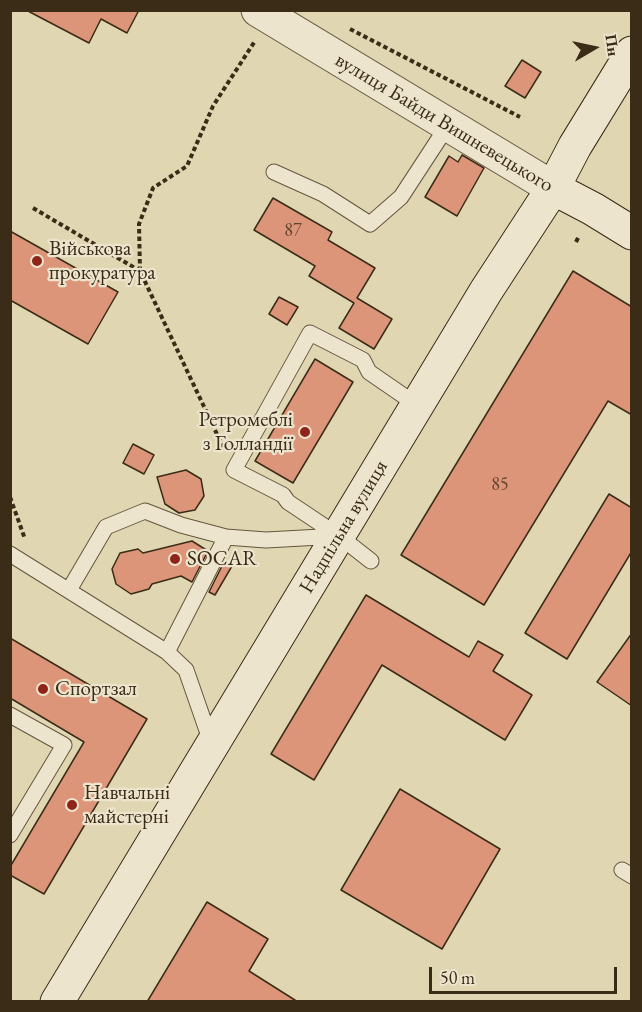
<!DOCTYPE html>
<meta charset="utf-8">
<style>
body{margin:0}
#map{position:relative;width:642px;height:1012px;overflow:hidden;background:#e1d6b2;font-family:"EB Garamond",serif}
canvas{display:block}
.frame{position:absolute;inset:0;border:12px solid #3a2c17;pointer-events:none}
.north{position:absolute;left:564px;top:18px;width:60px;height:60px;-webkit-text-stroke:4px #ece4cd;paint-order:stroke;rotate:81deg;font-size:16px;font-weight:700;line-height:24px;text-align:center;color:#3a2c17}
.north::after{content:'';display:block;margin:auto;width:21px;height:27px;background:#3a2c17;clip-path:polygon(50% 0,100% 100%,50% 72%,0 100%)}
.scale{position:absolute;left:429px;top:967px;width:188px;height:27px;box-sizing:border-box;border:3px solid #3a2c17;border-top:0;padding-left:8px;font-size:18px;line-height:21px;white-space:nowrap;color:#3a2c17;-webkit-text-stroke:4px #ece4cd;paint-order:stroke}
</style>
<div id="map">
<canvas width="642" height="1012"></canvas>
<div class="frame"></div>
<div class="north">Пн</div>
<div class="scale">50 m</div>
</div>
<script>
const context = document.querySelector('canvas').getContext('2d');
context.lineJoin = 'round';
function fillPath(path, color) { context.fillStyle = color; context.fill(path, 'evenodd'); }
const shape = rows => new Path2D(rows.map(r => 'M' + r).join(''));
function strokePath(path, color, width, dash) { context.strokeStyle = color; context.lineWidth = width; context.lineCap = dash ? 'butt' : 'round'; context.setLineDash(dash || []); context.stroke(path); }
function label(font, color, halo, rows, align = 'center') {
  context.font = font + ' "EB Garamond",serif'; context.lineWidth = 4.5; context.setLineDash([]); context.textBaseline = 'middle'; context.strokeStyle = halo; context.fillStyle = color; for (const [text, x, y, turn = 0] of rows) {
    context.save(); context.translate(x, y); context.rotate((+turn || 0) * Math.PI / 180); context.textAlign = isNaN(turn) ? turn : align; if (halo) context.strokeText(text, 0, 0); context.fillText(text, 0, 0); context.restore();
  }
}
const building = shape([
 [26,10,139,10,127,33,101,19,89,43,26,10],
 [522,60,541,72,525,98,505,86,522,60],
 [462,155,484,168,457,216,425,197,449,156,458,162,462,155],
 [273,198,332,232,328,240,375,268,357,298,392,319,374,349,339,328,354,303,309,276,315,266,254,230,273,198],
 [10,231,118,292,88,344,10,300,10,231],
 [573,271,632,307,632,415,608,401,484,605,401,555,573,271],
 [279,297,298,307,287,325,269,314,279,297],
 [315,359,353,382,293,483,255,461,315,359],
 [133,444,154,455,144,474,123,463,133,444],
 [186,470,201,479,204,496,195,510,179,513,165,504,157,477,186,470],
 [609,494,632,508,632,551,567,659,525,633,609,494],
 [192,541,208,551,192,582,181,576,152,584,149,589,131,594,116,584,112,569,120,553,138,549,143,553,192,541],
 [224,562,232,566,215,595,209,592,224,562],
 [366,595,469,657,478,641,503,655,493,671,532,695,505,740,382,665,314,780,271,754,366,595],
 [632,633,632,706,597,682,632,633],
 [10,638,147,719,44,894,10,875,10,867,84,742,10,698,10,638],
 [400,789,500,849,442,949,341,890,400,789],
 [207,902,268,939,249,971,298,1002,147,1002,207,902]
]);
const path = shape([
 [350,29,520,117],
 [33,208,140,271,223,447],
 [576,242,579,236],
 [140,271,139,224,153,188,187,166,213,106,255,41],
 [10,497,25,539]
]);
const service = shape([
 [274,172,323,194,370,224,401,197,448,125],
 [10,554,167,652],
 [371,561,339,536,288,502,283,495,234,470,310,333,363,360,369,372,417,405],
 [69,590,106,527,145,511,181,525,226,537],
 [10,715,64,745,10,835],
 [211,742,186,670,167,652,226,537,266,540,339,536],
 [622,870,632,876]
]);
const tertiary = shape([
 [258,10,553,188]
]);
const secondary = shape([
 [553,188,593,209,632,233],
 [57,1002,486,291,553,188,575,146,632,53]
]);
const markers = [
 [37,261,6,"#8f2418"],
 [305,432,6,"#8f2418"],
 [175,559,6,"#8f2418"],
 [43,689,6,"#8f2418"],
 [72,805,6,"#8f2418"]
];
const numberNames = [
 ["87",293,231],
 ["85",500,485]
];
const streetNames = [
 ["вулиця Байди Вишневецького",444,123,31],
 ["Надпільна вулиця",344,527,-59]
];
const poiNames = [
 ["Військова",49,249],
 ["прокуратура",49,273],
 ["Ретромеблі",293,420,"right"],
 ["з Голландії",293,444,"right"],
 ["SOCAR",187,559],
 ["Спортзал",55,689],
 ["Навчальні",84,793],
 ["майстерні",84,817]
];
fillPath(building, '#dd957a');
strokePath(building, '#3a2c17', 1.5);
strokePath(service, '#64563e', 17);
strokePath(tertiary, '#64563e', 35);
strokePath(secondary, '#3a2c17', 35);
strokePath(path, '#3a2c17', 4, [4.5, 3]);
strokePath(service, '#ece4cd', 15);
strokePath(tertiary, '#ece4cd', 33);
strokePath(secondary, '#ece4cd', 33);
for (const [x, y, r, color] of markers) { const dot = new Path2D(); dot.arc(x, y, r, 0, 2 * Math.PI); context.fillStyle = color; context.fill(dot); strokePath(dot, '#ece4cd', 2); }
label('18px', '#634630', null, numberNames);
label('21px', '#3a2c17', '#ece4cd', streetNames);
label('21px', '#3a2c17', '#ece4cd', poiNames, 'left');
</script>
